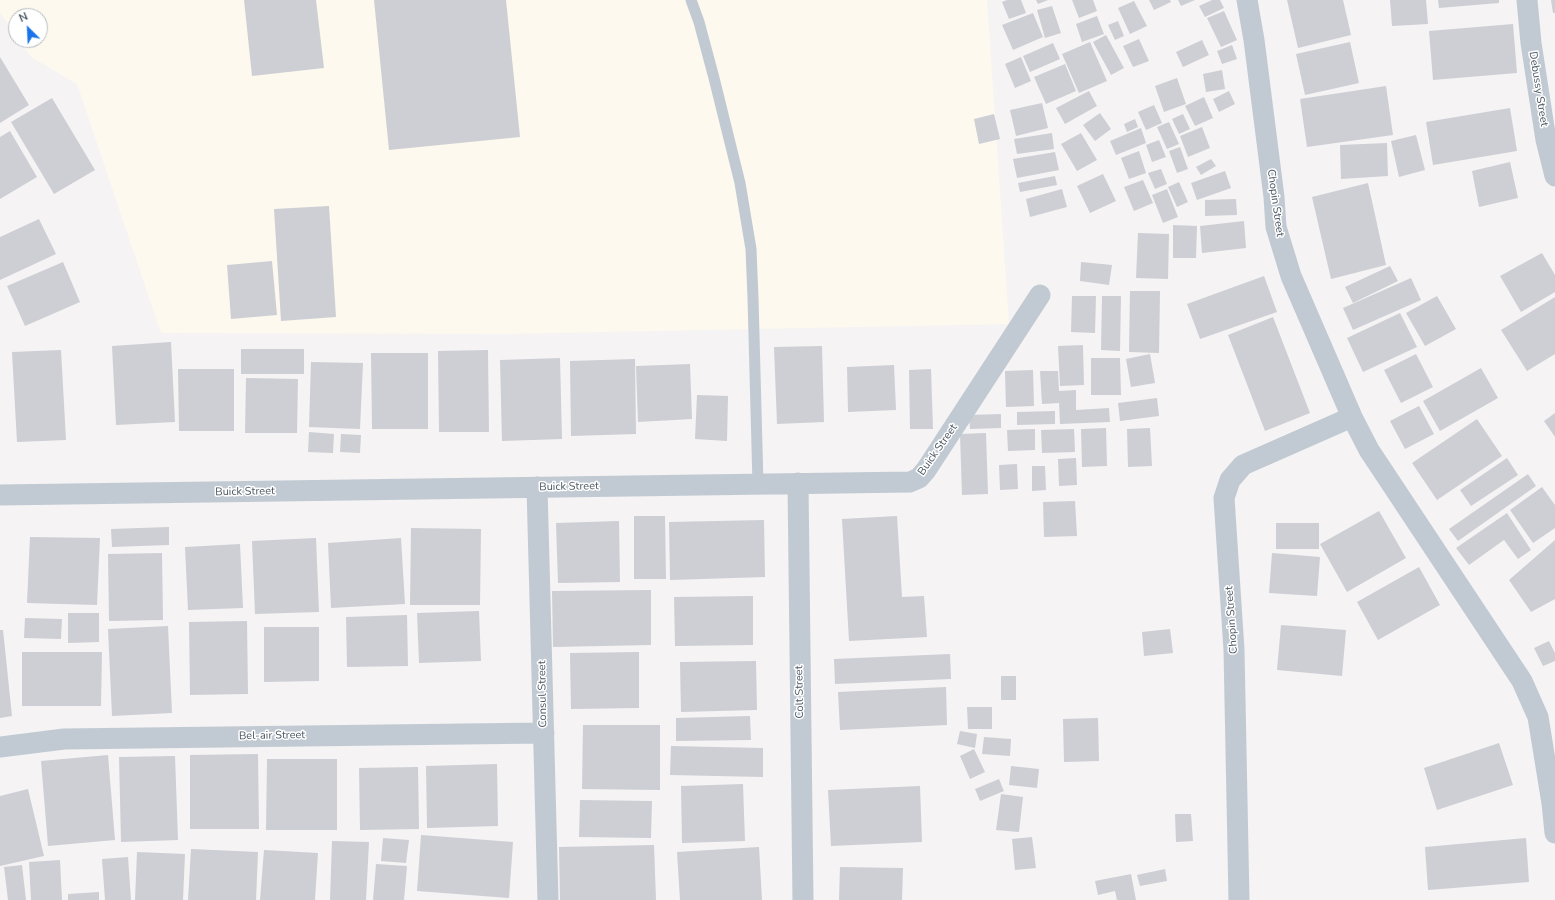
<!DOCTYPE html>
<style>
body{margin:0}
#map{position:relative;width:1555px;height:900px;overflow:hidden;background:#f5f3f3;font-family:"Nunito Sans",sans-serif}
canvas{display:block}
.north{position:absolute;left:8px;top:8px;width:40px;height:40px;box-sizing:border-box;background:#fff;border:1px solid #b7bbc0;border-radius:50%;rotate:336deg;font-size:11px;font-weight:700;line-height:16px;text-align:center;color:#4a5661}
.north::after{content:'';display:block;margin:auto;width:14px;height:18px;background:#1a73e8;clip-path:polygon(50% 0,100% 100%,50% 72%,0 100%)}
</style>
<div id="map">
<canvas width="1555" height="900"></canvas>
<div class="north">N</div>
</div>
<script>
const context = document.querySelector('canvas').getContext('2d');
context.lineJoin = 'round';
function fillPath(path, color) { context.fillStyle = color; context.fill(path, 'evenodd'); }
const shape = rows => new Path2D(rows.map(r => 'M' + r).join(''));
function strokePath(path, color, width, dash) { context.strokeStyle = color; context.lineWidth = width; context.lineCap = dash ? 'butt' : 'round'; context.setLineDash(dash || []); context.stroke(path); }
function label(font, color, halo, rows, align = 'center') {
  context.font = font + ' "Nunito Sans",sans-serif'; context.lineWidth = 3; context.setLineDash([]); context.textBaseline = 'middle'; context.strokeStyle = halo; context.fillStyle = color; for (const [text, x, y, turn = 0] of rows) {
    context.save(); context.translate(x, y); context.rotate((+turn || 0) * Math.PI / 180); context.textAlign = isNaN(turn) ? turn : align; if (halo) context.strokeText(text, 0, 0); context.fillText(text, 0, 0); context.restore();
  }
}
const commercial = shape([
 [0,0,987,0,1009,324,505,334,161,333,77,84,31,57,19,40,40,40,40,16,16,16,16,35,0,13]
]);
const building = shape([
 [244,0,316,0,324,68,252,76],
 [374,0,506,0,520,137,389,150],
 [1007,0,1021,0,1026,13,1009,19,1002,2],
 [1036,0,1048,0,1038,4],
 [1072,0,1093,0,1097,11,1079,18],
 [1149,0,1170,0,1171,2,1154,10],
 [1178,0,1195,0,1181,6],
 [1212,0,1220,0,1224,8,1205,17,1199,6],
 [1287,0,1343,0,1351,35,1298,48],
 [1390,0,1426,0,1428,24,1392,26],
 [1438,0,1499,0,1499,3,1439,8],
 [1551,0,1555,0,1555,13,1553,13],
 [1134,1,1147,26,1130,34,1118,8],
 [1052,6,1061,33,1045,38,1037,10],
 [1224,11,1237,40,1221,47,1207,18],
 [1033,13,1043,37,1013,50,1002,25],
 [1097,16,1104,34,1082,42,1076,24],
 [1118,21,1124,36,1115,40,1108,25],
 [1513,24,1517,73,1433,80,1429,31],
 [1106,35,1124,68,1111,75,1093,42],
 [1139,39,1149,61,1133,67,1123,46],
 [1202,40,1209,55,1183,67,1176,52],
 [1090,42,1107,81,1079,93,1062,54],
 [1350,42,1359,83,1305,95,1296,54],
 [1053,43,1060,59,1030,72,1023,56],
 [1232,45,1237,59,1222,64,1217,51],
 [0,57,29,105,0,123],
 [1021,57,1031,81,1015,88,1005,64],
 [1065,64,1076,91,1046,104,1034,77],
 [1222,70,1225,89,1206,92,1203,74],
 [1177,78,1186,104,1164,112,1155,86],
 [1386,86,1393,135,1307,147,1300,99],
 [1089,91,1097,106,1065,124,1056,108],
 [1229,91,1235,104,1219,112,1213,99],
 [1204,97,1213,118,1195,126,1185,106],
 [52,98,95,170,54,194,11,122],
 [1042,103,1048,128,1016,136,1010,110],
 [1154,105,1162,123,1146,130,1138,112],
 [1510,108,1517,151,1433,165,1426,122],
 [1100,113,1111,129,1095,141,1083,125],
 [994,114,1000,139,979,144,974,119],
 [1183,114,1190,129,1179,134,1172,119],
 [1135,119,1138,127,1127,132,1124,124],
 [1169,122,1179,144,1167,149,1157,127],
 [1202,127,1210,148,1188,157,1180,136],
 [1141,128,1146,143,1116,155,1110,141],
 [10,131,37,177,0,199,0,137],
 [1052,133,1054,149,1017,154,1014,139],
 [1081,133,1097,160,1077,171,1061,144],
 [1416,135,1425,170,1399,177,1391,141],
 [1159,140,1166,157,1152,162,1146,145],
 [1387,143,1388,176,1341,179,1340,145],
 [1180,147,1188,169,1177,173,1169,151],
 [1139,151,1146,173,1129,179,1121,158],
 [1055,152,1059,170,1017,178,1013,159],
 [1211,159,1216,166,1201,175,1196,167],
 [1510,162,1518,198,1479,207,1472,171],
 [1161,169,1167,184,1155,189,1148,173],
 [1225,171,1231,188,1197,200,1191,183],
 [1103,174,1116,201,1090,213,1077,186],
 [1055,176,1057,185,1020,192,1018,183],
 [1143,180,1153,203,1134,211,1124,187],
 [1179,182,1188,202,1177,207,1168,187],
 [1368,183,1386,265,1331,279,1312,197],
 [1062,189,1067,207,1030,217,1026,199],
 [1167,189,1178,217,1163,223,1152,195],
 [1236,199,1237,215,1205,216,1205,200],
 [329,206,336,317,281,321,274,209],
 [39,219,56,254,0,280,0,237],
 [1244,221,1246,248,1202,253,1200,226],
 [1173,225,1197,226,1196,258,1173,258],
 [1138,233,1169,234,1168,279,1136,278],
 [1542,253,1555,275,1555,292,1521,312,1500,276],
 [272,261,277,315,231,319,227,265],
 [63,262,80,302,25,326,7,286],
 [1081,262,1112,265,1109,285,1080,281],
 [1390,266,1398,281,1353,303,1345,287],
 [1264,276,1277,312,1200,339,1187,304],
 [1411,278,1421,300,1353,330,1343,308],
 [1130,291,1160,291,1159,353,1129,352],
 [1072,296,1096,296,1095,333,1071,332],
 [1102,296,1121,296,1120,351,1101,350],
 [1437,296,1456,329,1425,346,1406,313],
 [1555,297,1555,354,1527,371,1501,330],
 [1400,313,1417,347,1363,372,1347,338],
 [1273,317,1310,413,1265,431,1228,335],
 [171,342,175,422,116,425,112,346],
 [1083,345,1084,385,1060,386,1058,346],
 [822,346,824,422,777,424,774,347],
 [241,349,304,349,304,374,241,374],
 [61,350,66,440,17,442,12,352],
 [488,350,489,432,439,432,438,351],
 [371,353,428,353,428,429,372,429],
 [1150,354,1155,383,1131,387,1126,359],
 [1416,354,1433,387,1401,403,1384,370],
 [560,358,562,439,502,441,500,360],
 [1091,358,1120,358,1121,395,1091,395],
 [635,359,636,434,571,436,570,361],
 [311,362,363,363,360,429,309,427],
 [690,364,692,419,638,422,636,366],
 [894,365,896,410,848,412,847,367],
 [1481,368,1498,398,1440,431,1423,401],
 [178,369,234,369,234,431,179,431],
 [931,369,933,429,910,429,909,370],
 [1033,370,1034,406,1006,407,1005,371],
 [1040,371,1058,371,1059,391,1076,390,1076,410,1109,408,1110,422,1060,424,1059,403,1042,404],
 [246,378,298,379,297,433,245,433],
 [697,395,728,396,727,441,695,439],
 [1157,398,1159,416,1120,421,1118,403],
 [1419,406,1434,434,1405,449,1390,421],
 [1055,411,1055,424,1017,425,1017,412],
 [1555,413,1555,437,1544,421],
 [1001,414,1001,428,970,429,969,415],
 [1477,419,1502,456,1437,500,1412,463],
 [1106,428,1107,466,1082,467,1081,429],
 [1150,428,1152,466,1128,467,1127,429],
 [1035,429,1035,450,1008,451,1007,430],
 [1074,429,1075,452,1042,453,1041,430],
 [309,432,334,434,333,453,308,452],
 [986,433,988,494,962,495,960,434],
 [341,434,361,435,360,453,340,452],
 [1076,458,1077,485,1059,486,1058,459],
 [1507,458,1518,475,1471,506,1460,490],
 [1017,464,1018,489,1000,490,999,465],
 [1032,466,1045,466,1046,490,1032,491],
 [1528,474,1536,486,1458,541,1449,529],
 [1542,487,1555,505,1555,528,1533,543,1510,510],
 [1075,501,1077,536,1044,537,1043,502],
 [1379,511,1406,558,1347,592,1320,544],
 [1507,513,1531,550,1518,559,1504,540,1469,565,1456,548],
 [634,516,665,516,666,579,634,579],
 [897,516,902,597,924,596,927,637,849,641,842,519],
 [764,520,765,577,670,580,669,522],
 [619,521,620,582,558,583,556,523],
 [1276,523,1319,523,1319,549,1276,549],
 [169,527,169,545,112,547,111,529],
 [411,528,481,529,480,605,410,605],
 [30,537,100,538,97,605,27,603],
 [316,538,319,612,255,614,252,541],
 [401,538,405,604,331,608,328,543],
 [1555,540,1555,599,1531,612,1509,580],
 [240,544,243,608,188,610,185,547],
 [162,553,163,620,109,621,108,554],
 [1272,553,1320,557,1317,596,1269,593],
 [1419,567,1440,605,1378,640,1357,602],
 [651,590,651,645,553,647,552,591],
 [753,596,753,645,675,646,674,597],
 [479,611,481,661,419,663,417,613],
 [68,613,99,613,99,642,68,643],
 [407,615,408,666,347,667,346,617],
 [25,618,62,619,61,639,24,638],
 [247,621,248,694,190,695,189,622],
 [1281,625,1346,630,1342,676,1277,670],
 [168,626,172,713,112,716,108,629],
 [264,627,319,627,319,681,264,682],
 [1170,629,1173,653,1144,656,1142,632],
 [0,630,3,630,12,716,0,718],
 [1549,641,1555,653,1555,661,1543,666,1534,648],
 [22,652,102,652,101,706,22,706],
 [639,652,639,708,571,709,570,653],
 [950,654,951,679,835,684,834,659],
 [756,661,757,710,681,712,680,662],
 [1001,676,1016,676,1016,700,1001,700],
 [946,687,947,725,840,730,838,692],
 [967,707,992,707,992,729,968,729],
 [750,716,751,740,676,741,676,718],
 [1098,718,1099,761,1064,762,1063,719],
 [583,725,660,725,660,790,582,789],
 [960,731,977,734,975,748,957,744],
 [984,737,1011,739,1010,756,982,754],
 [1499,743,1513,785,1437,810,1424,768],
 [671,746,763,748,763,777,670,775],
 [974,749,985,772,970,779,960,756],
 [258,754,259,829,190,829,190,755],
 [108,755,115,840,48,846,41,761],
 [175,756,178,840,121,842,119,757],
 [267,759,337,759,337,830,266,830],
 [497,764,498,826,427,828,426,766],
 [1011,766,1039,769,1037,788,1009,785],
 [418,767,419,829,360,830,359,768],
 [999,779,1004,791,980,801,975,789],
 [743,784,745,841,682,843,681,786],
 [920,786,922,842,831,846,828,790],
 [28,789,44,856,0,866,0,796],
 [1001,794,1023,797,1019,832,996,830],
 [580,800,652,801,651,838,579,837],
 [1175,814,1191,814,1193,841,1176,842],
 [421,835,513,842,509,898,417,891],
 [1032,837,1036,868,1015,870,1012,839],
 [383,838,409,840,406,863,381,861],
 [1526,838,1529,882,1428,890,1425,847],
 [332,841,369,842,366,900,330,900],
 [654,845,656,900,560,900,559,847],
 [759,847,762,900,680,900,677,852],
 [191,849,258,852,256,900,188,900],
 [264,850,318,853,315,900,260,900],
 [137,852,185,854,183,900,135,900],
 [128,857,131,900,105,900,102,859],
 [60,860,62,900,31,900,29,862],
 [376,864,407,866,404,900,373,900],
 [22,865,26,900,8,900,4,867],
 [840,867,903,868,902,900,839,900],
 [1165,869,1167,881,1140,886,1137,875],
 [1131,874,1136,900,1117,900,1115,891,1098,895,1095,881],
 [99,892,99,900,68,900,68,894]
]);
const service = shape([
 [691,0,699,22,714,78,740,183,751,249,753,298,758,484]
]);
const minor = shape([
 [1247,0,1254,40,1274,197,1276,227,1291,276,1352,417,1369,450,1522,681,1538,717,1552,803,1555,833],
 [1527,0,1531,43,1546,140,1555,176],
 [798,483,803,900],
 [537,487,548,900],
 [0,495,910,482,919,478,926,470,1040,295],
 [0,747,64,739,544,733],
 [1239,900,1234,650,1224,498,1230,480,1243,465,1352,417]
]);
const streetNames = [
 ["Debussy Street",1538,89,81],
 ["Chopin Street",1275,203,82],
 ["Buick Street",938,450,-55],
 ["Buick Street",569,487,-1],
 ["Buick Street",245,492,-1],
 ["Chopin Street",1232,620,-94],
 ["Colt Street",800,692,-91],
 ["Consul Street",543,694,-91],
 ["Bel-air Street",272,736,-1]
];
fillPath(commercial, '#fdf9ef');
fillPath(building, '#cdcfd5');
strokePath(service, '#c1cad2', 11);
strokePath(minor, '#c1cad2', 21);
label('11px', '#4a5661', '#fff', streetNames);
</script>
